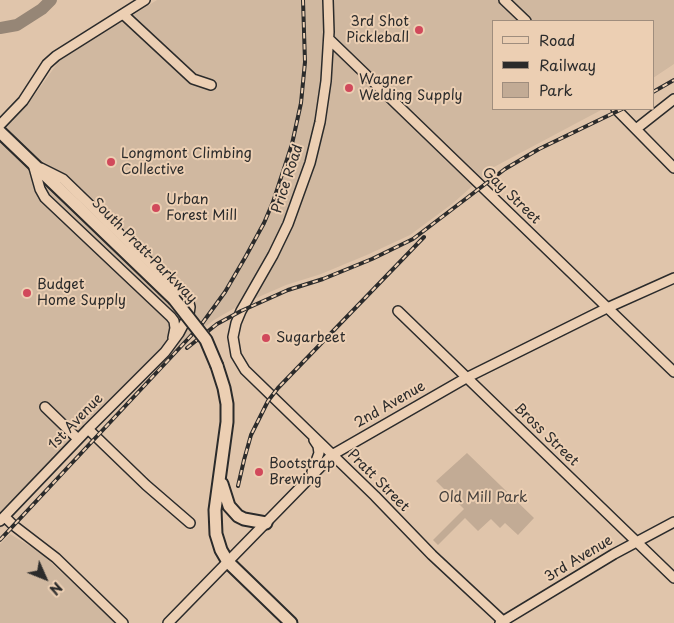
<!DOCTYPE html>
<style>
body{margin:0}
#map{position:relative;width:674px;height:623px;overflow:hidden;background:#e0c5ab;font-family:"Playpen Sans",sans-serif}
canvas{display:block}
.legend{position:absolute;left:492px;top:20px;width:162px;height:90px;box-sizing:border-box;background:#eccfb3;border:1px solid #9f8d7d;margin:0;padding:6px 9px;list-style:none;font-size:15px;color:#2b2b2b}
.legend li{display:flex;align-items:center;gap:10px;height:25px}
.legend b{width:25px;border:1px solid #9f8d7d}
.north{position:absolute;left:20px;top:553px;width:50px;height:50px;-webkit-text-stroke:4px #eccfb3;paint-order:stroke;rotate:134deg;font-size:14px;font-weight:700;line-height:20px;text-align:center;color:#2b2b2b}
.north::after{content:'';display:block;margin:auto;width:18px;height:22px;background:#2b2b2b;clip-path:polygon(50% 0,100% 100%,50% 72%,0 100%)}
</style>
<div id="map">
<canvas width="674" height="623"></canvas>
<ul class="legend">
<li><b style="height:6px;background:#eccfb3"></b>Road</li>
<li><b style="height:6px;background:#2b2b2b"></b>Railway</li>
<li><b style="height:14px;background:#c2ab95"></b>Park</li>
</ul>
<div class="north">N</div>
</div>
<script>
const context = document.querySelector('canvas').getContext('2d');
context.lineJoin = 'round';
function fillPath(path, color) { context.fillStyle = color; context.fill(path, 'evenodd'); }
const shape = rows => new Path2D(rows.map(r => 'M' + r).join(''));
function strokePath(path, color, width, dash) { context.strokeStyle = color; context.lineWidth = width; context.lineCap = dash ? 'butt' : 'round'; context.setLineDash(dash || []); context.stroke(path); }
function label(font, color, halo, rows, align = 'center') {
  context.font = font + ' "Playpen Sans",sans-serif'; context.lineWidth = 4; context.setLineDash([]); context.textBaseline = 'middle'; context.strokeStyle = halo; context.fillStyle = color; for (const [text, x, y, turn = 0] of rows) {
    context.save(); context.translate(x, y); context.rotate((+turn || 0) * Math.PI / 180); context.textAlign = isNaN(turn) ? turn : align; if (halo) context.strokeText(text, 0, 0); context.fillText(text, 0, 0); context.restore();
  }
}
const built = shape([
 [157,0,674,0,674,64,653,78,653,21,493,21,493,109,603,109,494,167,452,204,410,235,369,254,321,274,286,285,238,306,214,320,189,339,127,395,0,529,0,134,28,104,59,61],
 [10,534,41,553,115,623,0,623,0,544]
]);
const green = shape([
 [467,453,534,518,518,535,505,523,500,528,491,519,478,531,465,518,438,545,433,540,464,509,436,481]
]);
const river = shape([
 [0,28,17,25,42,9,51,0]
]);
const minor = shape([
 [328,0,329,32,326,81,320,122,310,163,288,224,273,255,241,311,236,323,233,337,236,355,245,370,375,496,432,555,505,623],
 [504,0,526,21],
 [123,14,193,79,211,85],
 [329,39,674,372],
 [616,109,674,168],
 [0,125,23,101,47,64,56,56,145,0],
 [636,129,674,99],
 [33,164,40,189,45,198,171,317,174,321,175,328,173,338],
 [398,311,674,578],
 [45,407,78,439],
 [88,429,146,485,190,523],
 [312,472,319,453,318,446,314,440],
 [5,517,13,525,56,558,123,623],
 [0,521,88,429,165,352,179,333,189,314,190,307,189,303,184,296,63,179,41,168],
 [168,623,332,455,466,378,607,308,674,278],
 [500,623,614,554,674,522]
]);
const major = shape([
 [0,132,174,299],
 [217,366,224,388,227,404,227,422,215,510,216,534,221,550,228,562,291,623],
 [222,484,229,506,238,516,244,519,266,523]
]);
const rail = shape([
 [653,92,674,80],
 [187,348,217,324,241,311,288,290,323,279,372,259,413,239,505,169,539,149,622,109],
 [238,486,244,460,251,435,268,401,278,388,424,237],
 [0,540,201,325,225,292,246,256,264,223,273,202,292,144,301,103,305,62,303,0]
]);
const majorBridge = shape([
 [174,299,206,340,217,366]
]);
const markers = [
 [419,30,5,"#d1495b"],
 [349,88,5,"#d1495b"],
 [111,162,5,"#d1495b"],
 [156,208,5,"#d1495b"],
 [27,293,5,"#d1495b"],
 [266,338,5,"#d1495b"],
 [259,472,5,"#d1495b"]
];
const poiNames = [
 ["3rd Shot",409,22,"right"],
 ["Pickleball",409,38,"right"],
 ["Wagner",359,80],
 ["Welding Supply",359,96],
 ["Longmont Climbing",121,154],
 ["Collective",121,170],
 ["Urban",166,200],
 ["Forest Mill",166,216],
 ["Budget",37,285],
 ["Home Supply",37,301],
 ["Sugarbeet",276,338],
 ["Bootstrap",269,464],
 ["Brewing",269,480]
];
const streetNames = [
 ["Price Road",288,179,-72],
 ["Gay Street",511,196,44],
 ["South Pratt Parkway",144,251,45],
 ["2nd Avenue",390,405,-30],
 ["1st Avenue",76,422,-46],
 ["Bross Street",546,435,44],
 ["Pratt Street",378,481,45],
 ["3rd Avenue",579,559,-31]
];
const parkNames = [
 ["Old Mill Park",483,498]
];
fillPath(built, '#d0b8a0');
fillPath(green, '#c2ab95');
strokePath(river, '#968676', 12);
strokePath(minor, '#2b2b2b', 12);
strokePath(major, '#2b2b2b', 15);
strokePath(minor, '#eccfb3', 9);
strokePath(major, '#eccfb3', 11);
strokePath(rail, '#2b2b2b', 4);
strokePath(rail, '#eccfb3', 2, [5.5]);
strokePath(majorBridge, '#2b2b2b', 15, []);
strokePath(majorBridge, '#eccfb3', 11);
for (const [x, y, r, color] of markers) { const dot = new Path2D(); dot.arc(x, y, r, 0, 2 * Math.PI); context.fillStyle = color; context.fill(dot); strokePath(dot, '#eccfb3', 2); }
label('14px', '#2b2b2b', '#eccfb3', poiNames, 'left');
label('14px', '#2b2b2b', '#eccfb3', streetNames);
label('14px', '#423e3b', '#eccfb3', parkNames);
</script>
